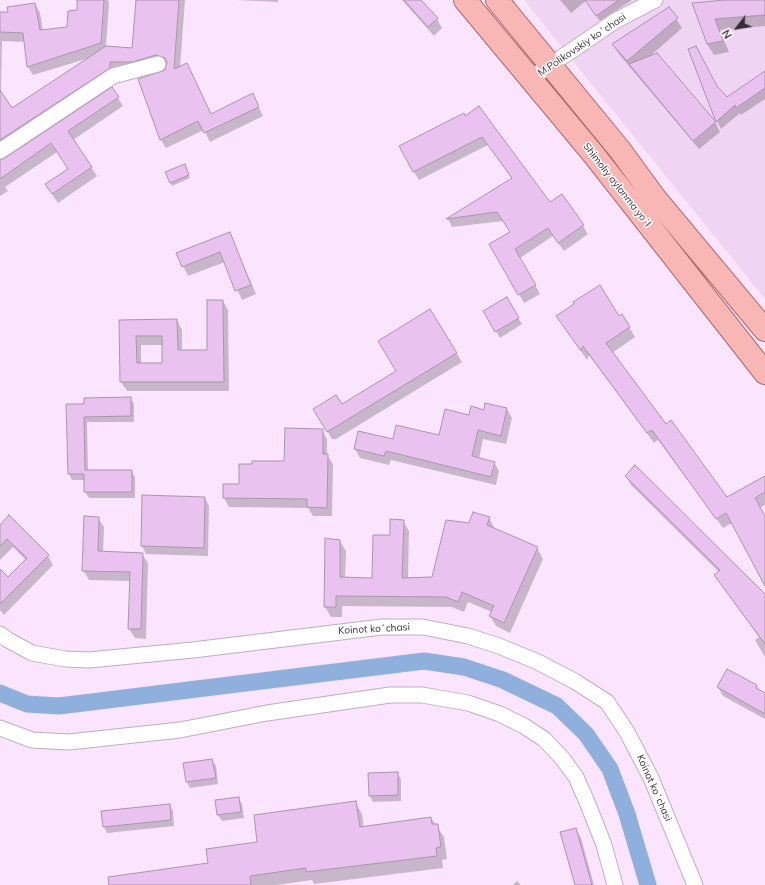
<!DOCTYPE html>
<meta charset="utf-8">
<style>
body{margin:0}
#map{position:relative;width:765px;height:885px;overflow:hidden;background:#fbe5fe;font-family:Mulish,sans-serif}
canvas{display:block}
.north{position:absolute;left:717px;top:8px;width:40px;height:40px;-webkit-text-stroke:3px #fff;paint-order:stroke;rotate:239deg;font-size:11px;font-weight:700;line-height:16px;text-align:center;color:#362e37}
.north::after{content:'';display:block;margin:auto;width:14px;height:18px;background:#362e37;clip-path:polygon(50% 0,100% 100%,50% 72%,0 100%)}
</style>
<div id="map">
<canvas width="765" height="885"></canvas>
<div class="north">N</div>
</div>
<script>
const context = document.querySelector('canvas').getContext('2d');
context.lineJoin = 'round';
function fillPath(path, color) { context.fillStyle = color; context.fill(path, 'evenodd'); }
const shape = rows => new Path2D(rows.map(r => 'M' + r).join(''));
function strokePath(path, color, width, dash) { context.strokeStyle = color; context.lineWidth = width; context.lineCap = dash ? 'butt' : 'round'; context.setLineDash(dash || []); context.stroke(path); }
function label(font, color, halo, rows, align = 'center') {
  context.font = font + ' Mulish,sans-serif'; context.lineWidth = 3; context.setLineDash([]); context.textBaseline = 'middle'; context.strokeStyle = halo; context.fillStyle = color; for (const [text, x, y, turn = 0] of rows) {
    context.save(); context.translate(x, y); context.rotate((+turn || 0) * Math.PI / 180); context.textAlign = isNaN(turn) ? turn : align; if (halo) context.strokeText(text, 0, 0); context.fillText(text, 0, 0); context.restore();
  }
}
const built = shape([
 [524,0,765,0,765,299,589,81]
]);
const shadow = shape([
 [78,0,108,0,109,3,106,47,133,49,137,0,185,0,180,68,191,73,212,115,257,104,263,116,210,142,204,130,166,148,161,140,140,79,165,71,168,66,162,64,114,71,0,152,0,13,9,13,35,4,40,13,43,31,68,28,78,11],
 [2,41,25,42,28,67,33,75,89,58,12,109,1,93],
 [236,0,278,0,278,2],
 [402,0,420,0,437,19,442,28,434,36],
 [560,0,587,0,571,13],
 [596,0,632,0,600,21,593,11],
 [739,0,765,0,765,26,720,30,729,52,714,55,707,44,693,3],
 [669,8,682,28,649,57,715,122,720,132,699,149,618,53,613,44],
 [765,76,765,99,741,115,740,113,721,129,717,121,717,88,726,99],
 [118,98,123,106,73,140,97,176,58,203,51,193,69,169,57,152,5,187,8,191,0,196,0,160,5,159],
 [463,114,550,204,583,226,588,234,564,251,553,236,520,258,540,294,524,303,490,244,511,232,503,221,452,227,448,219,512,179,488,145,419,180,414,172],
 [186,168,190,178,172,186,166,172],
 [229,233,256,294,242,300,225,262,188,276,177,253],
 [506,298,522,324,500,338,484,311],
 [223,301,228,310,229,391,127,391,121,382,120,321,177,320,182,330,182,351,208,351],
 [141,345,163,345,163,364,141,364],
 [430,310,462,362,336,439,332,439,314,410,341,406,397,372],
 [558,317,619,317,629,327,635,337,612,353,665,425,727,498,765,477,765,505,760,508,765,517,765,584,732,523,723,528,658,440,654,443,589,355,587,360],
 [130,398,134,404,134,422,87,422,88,471,131,471,135,477,135,498,89,498,85,492,85,480,72,480,69,474,85,405],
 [507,409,512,418,506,444,483,439,479,459,494,462,499,471,496,485,391,460,389,465,360,458,355,449,359,432,394,440,439,437,469,416,484,411],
 [322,430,327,439,327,455,333,464,332,516,313,516,308,508,229,507,224,498,240,485,285,462],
 [626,476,765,597,765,657,755,640,759,637,715,575,719,572,631,485],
 [143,496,205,498,209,506,208,556,146,554,142,546],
 [98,518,104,527,103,552,142,554,148,563,146,639,135,638,129,629,131,581,89,580,83,570],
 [489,518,495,529,537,548,543,559,510,633,496,626,490,616,492,612,468,602,464,612,452,607,342,606,342,617,331,617,325,607,340,541,346,551,345,578,373,579,391,536,403,521,409,531,408,579,432,578,470,524],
 [0,526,48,556,53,565,4,615,0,610,0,570,8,578,26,560,13,547,0,560],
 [728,670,757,686,759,691,765,694,765,719,723,696,718,687],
 [212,760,216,766,218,784,190,788,187,782,184,764],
 [397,773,401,779,401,801,373,802,370,796],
 [238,798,242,804,244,818,222,821,218,815],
 [355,802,362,814,364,828,431,818,444,837,447,859,442,860,443,868,314,884,312,880,276,885,128,885,210,864],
 [169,805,173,811,174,826,107,833,104,827,102,812],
 [576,829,581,838,594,885,576,885],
 [517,881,521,885,513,885]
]);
const canal = shape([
 [0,693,27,704,59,706,424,661,464,667,503,680,557,706,586,734,610,769,627,814,648,885]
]);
const building = shape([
 [77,0,104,0,101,43,27,67,23,33,0,32,0,12,8,12,7,7,35,3,40,30,67,27,68,11,77,10,77,0],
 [136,0,179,0,174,69,187,63,211,114,253,93,259,107,204,133,198,121,160,140,138,79,165,70,167,62,165,58,156,55,132,62,110,62,110,68,0,140,0,90,12,108,106,46,132,48,136,0],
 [404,0,421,0,438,18,428,27,404,0],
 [585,0,619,0,596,16,585,0],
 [725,0,765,0,765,15,715,19,723,41,707,44,692,3,725,0],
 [669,7,678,18,627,61,612,44,669,7],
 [696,46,717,86,727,97,765,71,765,88,736,108,735,105,716,122,688,49,696,46],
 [657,53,716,122,693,141,629,64,657,53],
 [112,87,119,97,68,131,92,167,52,194,45,184,68,169,51,143,0,179,0,160,5,158,112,87],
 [479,106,550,202,562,194,584,225,558,243,548,228,515,249,536,285,518,295,489,244,510,232,497,212,446,219,512,178,482,137,413,172,399,146,464,113,465,116,479,106],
 [185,164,189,175,170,183,165,172,185,164],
 [230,232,251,285,235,291,220,252,182,267,176,253,230,232],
 [600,285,619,316,622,314,630,327,606,343,666,424,671,420,727,497,765,476,765,492,755,498,765,516,765,586,726,513,716,519,652,430,647,433,583,346,581,351,556,316,574,304,573,302,600,285],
 [507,297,519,318,495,332,483,311,507,297],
 [207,300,223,300,224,382,120,382,119,320,177,319,178,350,207,350,207,300],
 [136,336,162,336,162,363,137,363,136,336],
 [430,309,457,353,327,432,313,409,336,395,342,404,396,371,378,341,430,309],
 [131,397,131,416,84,417,85,470,132,470,132,492,84,492,84,474,68,474,66,404,84,404,84,398,131,397],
 [485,403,507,408,501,436,478,430,472,456,495,462,491,477,386,451,384,456,354,449,358,431,393,439,396,425,439,435,445,409,469,415,471,406,484,410,485,403],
 [285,428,323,429,323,454,328,454,327,508,307,507,307,499,223,498,223,484,239,484,239,464,252,464,252,461,284,461,285,428],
 [635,465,765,594,765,644,714,575,720,570,625,476,635,465],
 [142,495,205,497,204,548,141,546,142,495],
 [473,512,490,517,487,525,538,547,504,623,489,616,494,606,462,592,458,602,446,597,336,596,336,607,324,607,325,538,340,540,340,577,372,578,373,535,390,535,390,519,404,520,402,578,432,577,446,520,469,523,473,512],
 [9,515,49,555,0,604,0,569,8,577,27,558,7,539,0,546,0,525,9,515],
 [84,516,99,517,98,551,143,553,141,629,128,629,130,572,82,571,84,516],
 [727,669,757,685,756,688,765,693,765,714,717,687,727,669],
 [212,759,216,778,186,782,183,763,212,759],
 [398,772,398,795,369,796,368,773,398,772],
 [239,797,241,812,217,815,215,800,239,797],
 [356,801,360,827,431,817,432,824,438,824,441,847,436,848,437,856,306,872,306,868,250,876,251,885,109,885,108,877,208,863,206,849,257,842,254,815,356,801],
 [170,804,171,820,103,827,101,811,170,804],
 [576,828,592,885,575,885,560,832,576,828]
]);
const street = shape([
 [530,79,615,21,655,0],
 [0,151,113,76,158,64],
 [0,634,8,640,32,653,65,659,89,660,193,650,382,627,423,627,468,636,499,646,538,662,576,682,607,702,627,732,651,778,695,885],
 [0,728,32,740,69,742,180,730,267,713,390,695,422,695,468,703,500,714,524,726,544,739,562,758,576,777,587,802,604,845,615,885]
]);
const primary = shape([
 [465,0,594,155,765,373],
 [497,0,620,150,655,198,765,330]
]);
const streetNames = [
 ["M.Polikovskiy koʻchasi",582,45,-34],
 ["Shimoliy aylanma yoʻl",617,185,52],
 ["Koinot koʻchasi",374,629,-3],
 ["Koinot koʻchasi",654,788,66]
];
fillPath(built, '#efd5f3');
fillPath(shadow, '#0003');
strokePath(canal, '#8fafdc', 17);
fillPath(building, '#e9c2ef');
strokePath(building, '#a995ac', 1);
strokePath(street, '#c0acc3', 17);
strokePath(primary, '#b16868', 24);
strokePath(street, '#fff', 15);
strokePath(primary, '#f8b7b4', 22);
label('10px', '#362e37', '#fff', streetNames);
</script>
